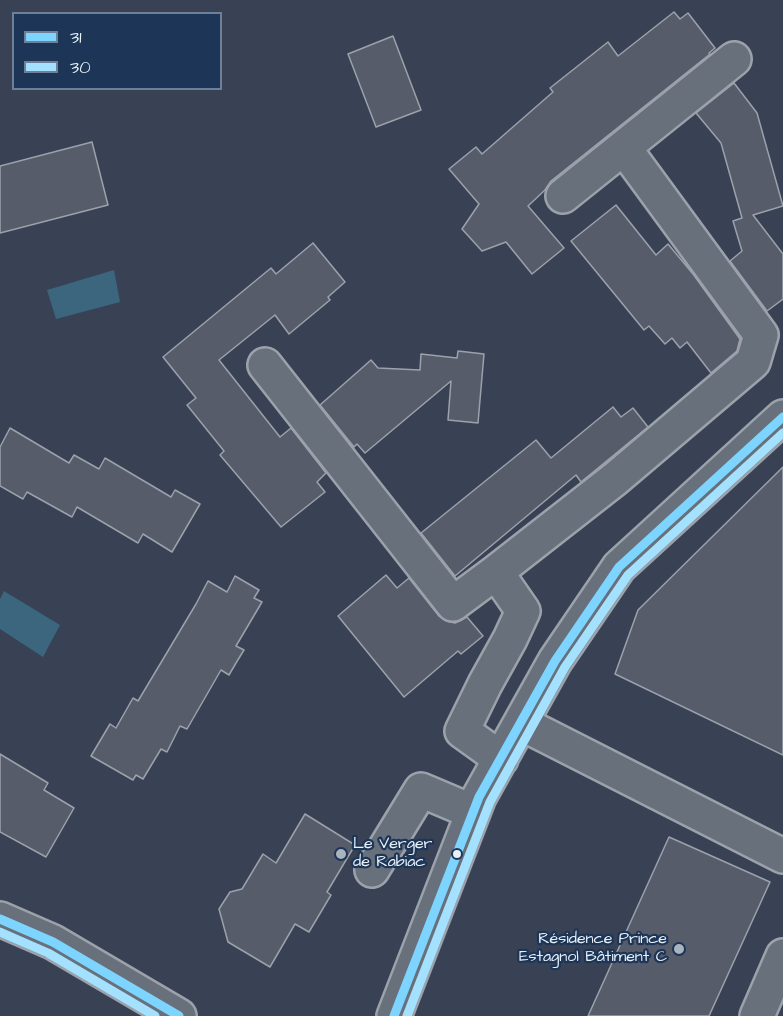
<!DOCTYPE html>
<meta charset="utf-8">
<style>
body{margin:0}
#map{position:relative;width:783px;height:1016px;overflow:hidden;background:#384254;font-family:"Architects Daughter",sans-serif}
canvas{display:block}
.legend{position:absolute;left:12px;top:12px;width:210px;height:78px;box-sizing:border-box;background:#1d3557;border:2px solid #6e8097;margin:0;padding:8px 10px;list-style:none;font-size:18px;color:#e8f1f8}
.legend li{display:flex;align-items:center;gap:12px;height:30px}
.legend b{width:30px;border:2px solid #6e8097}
</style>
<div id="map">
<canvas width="783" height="1016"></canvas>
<ul class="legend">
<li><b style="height:8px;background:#7dd5ff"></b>31</li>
<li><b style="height:8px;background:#a4e1ff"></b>30</li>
</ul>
</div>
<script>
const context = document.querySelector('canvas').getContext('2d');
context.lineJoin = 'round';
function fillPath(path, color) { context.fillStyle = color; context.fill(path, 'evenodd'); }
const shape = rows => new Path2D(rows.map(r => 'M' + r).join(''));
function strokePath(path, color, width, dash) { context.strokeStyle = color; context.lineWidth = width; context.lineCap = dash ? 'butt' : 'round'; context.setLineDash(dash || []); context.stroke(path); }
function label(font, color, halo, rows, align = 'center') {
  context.font = font + ' "Architects Daughter",sans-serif'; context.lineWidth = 4.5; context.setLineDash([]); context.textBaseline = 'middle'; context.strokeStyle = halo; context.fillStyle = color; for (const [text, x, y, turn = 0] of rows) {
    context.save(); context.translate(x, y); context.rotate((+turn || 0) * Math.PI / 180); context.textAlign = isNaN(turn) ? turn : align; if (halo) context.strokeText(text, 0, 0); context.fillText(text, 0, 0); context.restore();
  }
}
const water = shape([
 [114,270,120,302,56,319,47,290],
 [4,591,60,625,43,657,0,629,0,599]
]);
const building = shape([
 [674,12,680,19,688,13,715,48,709,53,710,54,551,181,545,190,528,206,564,248,532,274,506,242,482,251,462,229,479,204,449,169,476,147,482,154,553,92,550,88,608,42,618,56,674,12],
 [393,36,421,110,376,127,348,54,393,36],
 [734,83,757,113,783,206,753,215,783,254,783,299,767,311,730,261,742,251,733,221,742,218,721,143,696,113,734,83],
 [92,142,108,205,0,233,0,166,92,142],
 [616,205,656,255,668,244,693,274,740,339,737,351,711,373,687,342,680,348,672,338,665,344,649,326,644,330,571,241,616,205],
 [313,243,345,282,328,297,330,300,289,334,275,315,219,360,280,437,291,428,326,473,317,482,325,492,281,527,220,455,224,451,187,405,196,398,163,357,271,268,276,274,313,243],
 [458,351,484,354,478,423,448,420,451,381,365,453,357,444,354,447,320,405,371,360,378,368,420,370,421,354,457,358,458,351],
 [613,407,621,417,633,408,648,427,581,482,576,475,455,576,421,533,536,440,551,458,613,407],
 [10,428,69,463,74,455,99,469,105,458,171,497,175,490,200,504,172,552,143,534,138,543,77,507,72,517,27,492,23,499,0,486,0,447,10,428],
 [783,467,783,755,615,674,638,610,783,467],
 [386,575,397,588,409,578,439,616,446,621,455,623,467,617,483,636,461,654,458,651,404,697,338,616,386,575],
 [235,576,259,590,254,598,262,602,236,646,244,650,236,663,229,675,221,670,187,729,180,726,167,752,161,749,143,779,136,775,133,780,91,756,110,724,116,728,133,698,138,701,196,604,208,581,227,592,235,576],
 [0,754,48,783,44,790,74,808,46,857,0,832,0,754],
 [305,814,355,845,327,892,331,895,309,932,295,924,270,967,228,942,219,909,230,892,242,889,263,854,276,863,305,814],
 [669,837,770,882,709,1016,588,1016,669,837]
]);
const minor = shape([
 [563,196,734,59],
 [265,365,453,604,496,572,615,479,753,362,761,335,624,148],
 [496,572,523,611,510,639,485,684,462,731,501,759],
 [521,723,783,856],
 [372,870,421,790,473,812],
 [0,919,53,942,179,1016],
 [394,1016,479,797,555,661,619,567,783,417],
 [757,1016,783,956]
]);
const bus1 = shape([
 [0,919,53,942,179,1016],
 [394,1016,479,797,555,661,619,567,783,417]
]);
const bus2 = shape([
 [0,932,48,953,155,1016],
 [407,1016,490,802,565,667,628,575,783,433]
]);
const markers = [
 [341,854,6,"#aab4bf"],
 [457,854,5,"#e8f1f8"],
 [679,949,6,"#aab4bf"]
];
const poiNames = [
 ["Le Verger",353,845],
 ["de Rabiac",353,863],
 ["Résidence Prince",667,940,"right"],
 ["Estagnol Bâtiment C",667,958,"right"]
];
fillPath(water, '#3c657e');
fillPath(building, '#575c6b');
strokePath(building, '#9ca2ab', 1.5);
strokePath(minor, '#9ca2ab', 38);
strokePath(minor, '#68717b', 33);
strokePath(bus1, '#7dd5ff', 9);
strokePath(bus2, '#a4e1ff', 9);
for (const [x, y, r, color] of markers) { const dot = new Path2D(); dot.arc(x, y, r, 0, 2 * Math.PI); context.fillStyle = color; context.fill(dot); strokePath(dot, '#1d3557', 2); }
label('16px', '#e8f1f8', '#1d3557', poiNames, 'left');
</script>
